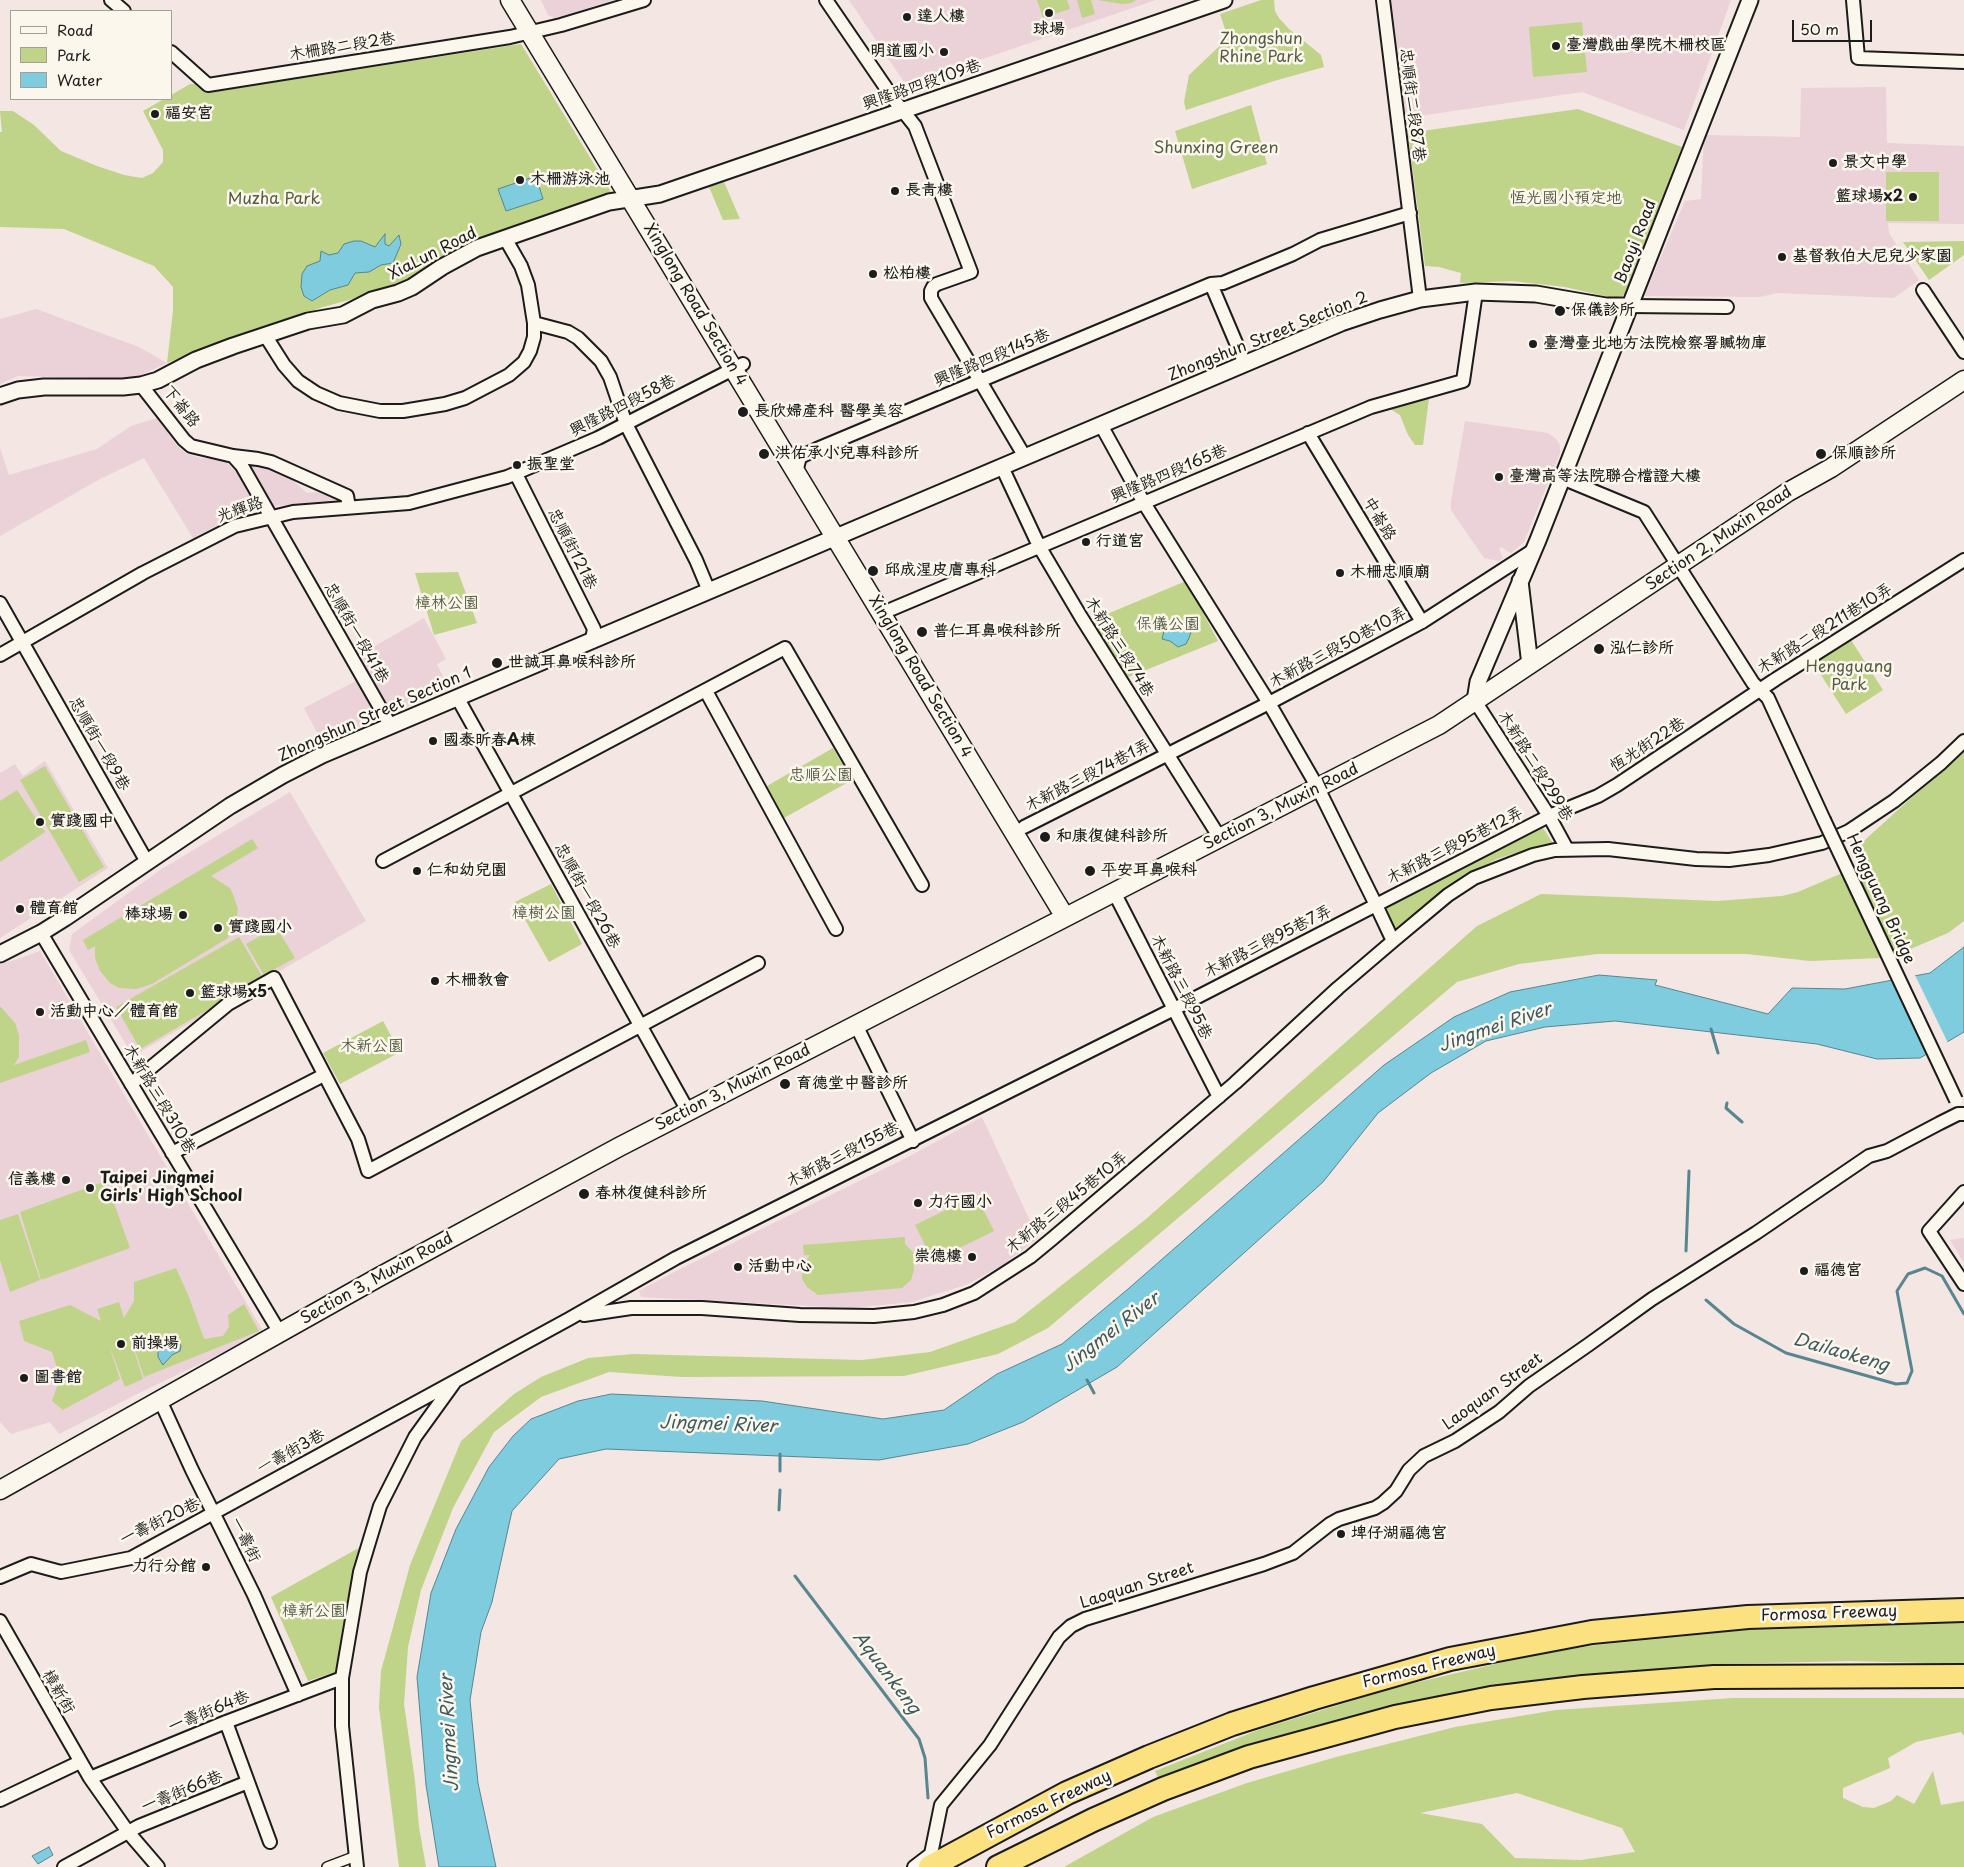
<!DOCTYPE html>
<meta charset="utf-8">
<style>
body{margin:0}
#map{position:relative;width:1964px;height:1867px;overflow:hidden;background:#f3e6e3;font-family:"Playpen Sans",sans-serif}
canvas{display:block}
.legend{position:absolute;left:10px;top:10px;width:162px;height:90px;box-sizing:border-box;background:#fbf7ec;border:1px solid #a29f99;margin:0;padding:6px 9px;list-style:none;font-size:15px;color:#1c1c1c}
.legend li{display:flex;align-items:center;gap:10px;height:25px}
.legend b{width:25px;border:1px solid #a29f99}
.scale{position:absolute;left:1792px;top:20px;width:80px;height:22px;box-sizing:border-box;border:2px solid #1c1c1c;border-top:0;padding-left:6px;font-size:15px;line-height:18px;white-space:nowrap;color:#1c1c1c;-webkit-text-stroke:4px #fbf7ec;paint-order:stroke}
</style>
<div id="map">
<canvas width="1964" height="1867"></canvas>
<ul class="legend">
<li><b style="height:6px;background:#fbf7ec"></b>Road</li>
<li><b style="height:14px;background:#bfd389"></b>Park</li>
<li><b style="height:14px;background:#7eccdd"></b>Water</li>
</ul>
<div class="scale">50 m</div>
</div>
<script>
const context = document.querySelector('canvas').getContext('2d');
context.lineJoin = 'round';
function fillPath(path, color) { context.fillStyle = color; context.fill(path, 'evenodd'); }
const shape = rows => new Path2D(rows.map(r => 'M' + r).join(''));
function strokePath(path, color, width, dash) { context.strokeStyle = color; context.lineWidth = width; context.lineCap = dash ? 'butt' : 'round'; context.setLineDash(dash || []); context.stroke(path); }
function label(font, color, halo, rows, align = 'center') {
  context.font = font + ' "Playpen Sans","LXGW WenKai TC",sans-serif'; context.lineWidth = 5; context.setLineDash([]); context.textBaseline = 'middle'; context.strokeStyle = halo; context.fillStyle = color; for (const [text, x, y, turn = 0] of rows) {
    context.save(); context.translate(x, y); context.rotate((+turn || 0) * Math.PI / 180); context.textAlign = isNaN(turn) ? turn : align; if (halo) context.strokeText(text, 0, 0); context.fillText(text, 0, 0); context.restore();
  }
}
const built = shape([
 [541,0,615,0,555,18,548,15],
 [849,0,1156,0,906,85],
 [1391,0,1731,0,1684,130,1582,92,1406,118],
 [1886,87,1887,143,1964,146,1964,224,1888,223,1889,233,1919,280,1894,298,1778,293,1760,297,1644,296,1685,201,1701,199,1704,135,1800,137,1801,88],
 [36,309,139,347,167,363,132,379,18,376,0,384,0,319],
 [157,418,177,446,187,454,200,458,216,459,228,464,234,470,249,463,262,466,289,477,307,493,318,492,338,499,338,500,274,506,231,518,193,538,144,458,100,479,0,536,0,448,9,475,97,449,131,426],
 [1465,421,1548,433,1556,439,1560,445,1560,453,1524,542,1511,553,1501,547,1499,549,1503,558,1499,561,1484,558,1451,510,1451,501],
 [424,618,446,659,437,664,449,689,322,742,304,708,369,674,361,654],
 [45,761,108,868,0,938,0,773,15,764,23,776],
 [290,792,366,921,133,1056,69,950,72,934,160,870],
 [40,951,264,1333,139,1393,59,1434,50,1422,11,1434,0,1422,0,965],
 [982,1117,1038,1238,1004,1264,968,1284,912,1302,850,1308,641,1297,639,1291,676,1271,904,1159],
 [1964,1238,1964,1263,1950,1240]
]);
const green = shape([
 [1037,0,1067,0,1070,9,1043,18],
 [1077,0,1091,0,1095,14,1082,18],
 [1097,0,1136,0,1131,3,1122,4],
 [1261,0,1274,0,1275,11,1279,18,1289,29,1321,55,1324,67,1274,81,1186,110,1184,102,1189,75,1228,38,1220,14],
 [1582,22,1587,72,1533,77,1529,27],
 [521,44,611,192,479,238,427,279,323,307,167,363,173,311,173,287,154,266,64,229,0,227,0,132,2,132,0,111,13,111,34,125,61,151,97,166,124,175,142,178,153,173,163,162,163,150,143,111,164,99,171,99,171,95,190,84,195,84,205,93],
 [1251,105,1267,164,1192,189,1175,131],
 [1578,109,1682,147,1625,294,1622,296,1613,298,1565,287,1512,281,1460,283,1461,273,1439,267,1425,266,1408,133],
 [1886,172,1939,172,1939,221,1886,221],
 [724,182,740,219,723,220,709,187],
 [1964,241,1964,255,1929,280,1903,242],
 [1429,398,1423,445,1415,445,1408,435,1400,415,1390,409],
 [458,572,477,623,434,635,415,573],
 [1186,581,1218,641,1126,678,1088,622],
 [1851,640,1883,690,1846,714,1814,664],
 [833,748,852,780,784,818,767,786],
 [1964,750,1964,921,1948,933,1908,950,1880,958,1810,961,1747,954,1597,954,1519,964,1457,982,1048,1328,998,1354,904,1376,682,1377,609,1372,541,1397,494,1432,453,1508,421,1590,408,1647,404,1704,415,1781,419,1827,426,1867,399,1867,379,1707,381,1671,410,1565,461,1441,514,1394,541,1377,588,1358,633,1354,862,1360,930,1352,1015,1322,1146,1219,1477,926,1541,894,1717,901,1782,896,1798,892,1868,862,1856,848],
 [45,766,104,867,79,882,20,780],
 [17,790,45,832,0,862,0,801],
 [1543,828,1554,845,1542,845,1524,850,1497,859,1474,871,1448,887,1394,931,1383,908],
 [252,839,258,848,211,876,230,888,234,897,238,909,236,923,228,938,152,984,136,989,119,988,110,983,100,971,95,958,95,946,88,950,83,940],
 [551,884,582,944,549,962,515,902],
 [276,927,295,958,264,975,246,944],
 [239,937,263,978,140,1049,116,1007],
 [0,1006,15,1023,19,1035,19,1057,14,1065,86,1040,90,1052,0,1083],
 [383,1021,400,1052,340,1084,323,1053],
 [106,1181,130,1248,41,1280,20,1212],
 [976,1195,994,1231,933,1261,915,1225],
 [18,1214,40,1280,10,1292,0,1260,0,1220],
 [905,1237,905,1244,913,1252,914,1270,911,1280,902,1288,818,1295,807,1287,802,1279,803,1265,810,1255,804,1255,803,1245],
 [176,1268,189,1297,204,1339,223,1336,229,1327,228,1315,244,1304,259,1331,144,1377,125,1321,143,1379,125,1387,108,1342,120,1379,63,1410,52,1401,60,1378,52,1352,24,1341,19,1321,70,1305,101,1321,97,1309,119,1302,124,1318,134,1301,134,1282],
 [364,1545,335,1672,308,1681,271,1597],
 [1855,1623,1964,1623,1964,1664,1851,1661,1721,1664,1636,1672,1160,1783,1155,1771,1261,1729,1397,1687,1504,1662,1555,1651,1597,1645,1766,1628],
 [1733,1698,1964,1698,1964,1736,1961,1732,1916,1742,1888,1758,1890,1768,1843,1788,1843,1798,1863,1807,1874,1808,1891,1801,1897,1795,1914,1804,1933,1771,1941,1805,1964,1801,1964,1867,1064,1867,1153,1817,1247,1783,1336,1757,1455,1727,1556,1710],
 [1517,1793,1622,1828,1635,1852,1581,1860,1515,1858,1482,1824,1420,1813]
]);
const water = shape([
 [536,176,543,199,506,211,498,189,536,176],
 [385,234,385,244,389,246,399,235,401,244,393,263,381,265,369,272,355,273,348,285,330,290,312,301,304,296,301,287,302,274,307,266,320,261,321,251,329,255,338,253,344,244,354,241,361,241,375,247,385,234],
 [1171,621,1190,624,1191,632,1189,638,1186,644,1178,647,1170,641,1162,639,1164,631,1171,621],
 [1964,947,1964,1032,1920,1058,1877,1059,1817,1044,1615,1021,1545,1027,1486,1041,1431,1073,1378,1113,1323,1182,1117,1367,1023,1422,968,1444,879,1460,606,1449,559,1459,512,1511,492,1602,481,1632,470,1700,478,1783,496,1867,439,1867,426,1785,417,1677,431,1593,456,1529,489,1467,513,1436,531,1419,578,1401,611,1394,762,1401,883,1419,944,1410,997,1374,1062,1344,1128,1289,1384,1065,1454,1017,1510,992,1599,975,1657,980,1655,985,1768,1014,1792,988,1845,989,1930,973,1964,947],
 [175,1340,178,1340,181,1346,180,1351,172,1355,163,1365,158,1357,158,1347,166,1342,175,1340],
 [49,1847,53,1855,38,1864,32,1856,49,1847]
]);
const pier = shape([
 [1914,973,1949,1045,1932,1054,1894,977]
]);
const stream = shape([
 [1711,1029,1718,1053],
 [1727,1103,1726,1108,1742,1122],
 [1686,1251,1689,1171],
 [1706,1300,1734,1324,1786,1353,1896,1384,1907,1383,1912,1371,1897,1291,1908,1274,1925,1268,1942,1276,1964,1314],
 [1087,1380,1094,1393],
 [780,1454,780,1471],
 [779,1510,780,1490],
 [795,1576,919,1739,925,1758,928,1798]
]);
const pedestrian = shape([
 [327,1867,356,1856]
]);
const minor = shape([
 [111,0,124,11],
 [826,0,895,101,915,126,971,272,937,284,933,287,931,291,931,298,1025,457],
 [1383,0,1420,299],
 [1853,0,1858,58,1964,62],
 [171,52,208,85,510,37,561,25,644,0],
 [1211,284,1245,364],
 [1923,290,1964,352],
 [1629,306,1727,307],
 [534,323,568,332,578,338,601,361,610,377,626,424,696,560,709,591],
 [265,335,284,365,298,381,316,393,339,403,380,411,403,411,445,404,465,398,509,375,524,362,530,351,534,337,534,323,528,285,521,266,505,238],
 [141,385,184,440,191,446,233,456,258,459,271,462,347,496,349,507],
 [1101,425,1144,503,1269,703,1318,788,1376,905,1393,941],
 [1308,433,1422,622],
 [233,456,242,466,390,725],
 [1002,467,1039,546,1081,617,1220,838],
 [796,472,800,457,817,449,1211,284,1223,283,1293,254,1320,240,1410,213],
 [516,474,594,629,592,639],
 [1562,478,1644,512,1753,683,1768,698,1824,820],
 [0,603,147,862],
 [892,609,1371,407,1463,381,1476,292],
 [0,655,143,573,235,526,293,512,409,503,507,477,598,438,743,364],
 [706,691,836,929],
 [457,697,688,1111],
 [1475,701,1549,816,1567,849],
 [1024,827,1269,703,1375,647,1422,622,1532,551],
 [383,861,785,648,922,885],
 [1114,892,1219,1097],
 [41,933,280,1333],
 [856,1025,913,1141],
 [131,1084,228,1004,274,978,358,1139,368,1171,758,963],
 [172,1153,324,1075],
 [1964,1192,1929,1231,1964,1284],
 [584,1315,631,1308,702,1308,800,1315,874,1316,914,1312,943,1305,974,1293,1030,1257,1053,1238,1235,1083,1338,988,1393,941,1448,895,1474,878,1533,855,1555,850,1608,849,1696,859,1729,860,1769,855,1822,843,1849,831,1894,801,1941,763,1964,741],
 [160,1400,192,1470,254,1595,298,1695],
 [0,1577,31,1564,61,1572,131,1558,569,1319,676,1258,1174,1009,1549,816,1598,796,1617,785,1776,679,1964,560],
 [0,1621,90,1778,128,1832,158,1867],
 [226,1722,270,1842],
 [90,1778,226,1722,342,1678],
 [0,1800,80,1762],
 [64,1867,139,1826,248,1782],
 [357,1867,342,1726,342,1678,360,1572,380,1506,415,1437,454,1383],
 [914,1867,931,1854,941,1805,990,1745,1059,1637,1071,1626,1085,1619,1264,1564,1293,1553,1330,1524,1339,1519,1375,1508,1383,1503,1396,1491,1409,1470,1424,1456,1455,1441,1499,1412,1529,1386,1588,1345,1652,1299,1756,1233,1869,1156,1887,1151,1940,1123,1958,1114,1964,1114]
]);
const tertiary = shape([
 [0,396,18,390,44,387,123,387,141,385,158,380,196,360,233,346,308,321,343,315,372,300,398,293,412,287,442,267,477,248,609,202,660,194,1224,0],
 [1520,581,1530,665],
 [1475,701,1478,682,1538,540,1750,0],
 [0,954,41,933,65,918,230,806,283,775,322,755,1341,323,1380,310,1420,299,1476,292,1536,294,1606,306,1629,306]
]);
const secondary = shape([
 [510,0,1065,917],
 [0,1490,379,1277,619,1147,1439,725,1788,492,1831,468,1964,380]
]);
const motorway = shape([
 [930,1867,1067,1793,1149,1757,1232,1724,1314,1698,1450,1659,1592,1632,1748,1617,1964,1610],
 [998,1867,1093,1820,1163,1789,1249,1757,1395,1717,1491,1698,1583,1687,1714,1677,1964,1676]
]);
const minorBridge = shape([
 [1824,820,1956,1100]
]);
const markers = [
 [1049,13,5,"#1c1c1c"],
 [907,17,5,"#1c1c1c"],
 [1556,46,5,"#1c1c1c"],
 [944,52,5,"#1c1c1c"],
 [155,114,5,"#1c1c1c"],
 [1833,163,5,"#1c1c1c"],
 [520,180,5,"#1c1c1c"],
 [895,191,5,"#1c1c1c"],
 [1913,197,5,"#1c1c1c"],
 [1782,257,5,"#1c1c1c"],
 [873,274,5,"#1c1c1c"],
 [1560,311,6,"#1c1c1c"],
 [1533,344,5,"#1c1c1c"],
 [743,412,6,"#1c1c1c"],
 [764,454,6,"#1c1c1c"],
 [1821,454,6,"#1c1c1c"],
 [517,465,5,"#1c1c1c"],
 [1499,477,5,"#1c1c1c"],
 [1086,542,5,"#1c1c1c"],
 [873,571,6,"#1c1c1c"],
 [1340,573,5,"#1c1c1c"],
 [922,632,6,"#1c1c1c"],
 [1599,649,6,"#1c1c1c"],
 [497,663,6,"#1c1c1c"],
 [433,741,5,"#1c1c1c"],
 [40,822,5,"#1c1c1c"],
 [1045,837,6,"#1c1c1c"],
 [417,871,5,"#1c1c1c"],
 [1090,871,6,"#1c1c1c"],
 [20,909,5,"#1c1c1c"],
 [183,915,5,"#1c1c1c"],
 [218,928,5,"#1c1c1c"],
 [435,981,5,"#1c1c1c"],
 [190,993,5,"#1c1c1c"],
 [40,1012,5,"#1c1c1c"],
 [785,1084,6,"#1c1c1c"],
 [66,1180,5,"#1c1c1c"],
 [90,1188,5,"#1c1c1c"],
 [584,1194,6,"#1c1c1c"],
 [918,1203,5,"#1c1c1c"],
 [972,1257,5,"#1c1c1c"],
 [738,1267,5,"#1c1c1c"],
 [1804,1271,5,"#1c1c1c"],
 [121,1344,5,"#1c1c1c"],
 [24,1378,5,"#1c1c1c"],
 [1341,1534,5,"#1c1c1c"],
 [206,1567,5,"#1c1c1c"]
];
const poiNames = [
 ["達人樓",917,17],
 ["球場",1049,30,"center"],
 ["臺灣戲曲學院木柵校區",1566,46],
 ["明道國小",934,52,"right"],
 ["福安宮",165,114],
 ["景文中學",1843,163],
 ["木柵游泳池",530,180],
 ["長青樓",905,191],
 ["籃球場x2",1903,197,"right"],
 ["基督教伯大尼兒少家園",1792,257],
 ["松柏樓",883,274],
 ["保儀診所",1571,311],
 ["臺灣臺北地方法院檢察署贓物庫",1543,344],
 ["長欣婦產科 醫學美容",754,412],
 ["洪佑承小兒專科診所",775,454],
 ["保順診所",1832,454],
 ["振聖堂",527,465],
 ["臺灣高等法院聯合檔證大樓",1509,477],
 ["行道宮",1096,542],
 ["邱成湦皮膚專科",884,571],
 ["木柵忠順廟",1350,573],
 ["普仁耳鼻喉科診所",933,632],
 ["泓仁診所",1610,649],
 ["世誠耳鼻喉科診所",508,663],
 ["國泰昕春A棟",443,741],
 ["實踐國中",50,822],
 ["和康復健科診所",1056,837],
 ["仁和幼兒園",427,871],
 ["平安耳鼻喉科",1101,871],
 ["體育館",30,909],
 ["棒球場",173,915,"right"],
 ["實踐國小",228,928],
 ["木柵教會",445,981],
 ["籃球場x5",200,993],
 ["活動中心／體育館",50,1012],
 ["育德堂中醫診所",796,1084],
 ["Taipei Jingmei",100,1179],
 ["Girls' High School",100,1197],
 ["信義樓",56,1180,"right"],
 ["春林復健科診所",595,1194],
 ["力行國小",928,1203],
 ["崇德樓",962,1257,"right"],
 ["活動中心",748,1267],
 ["福德宮",1814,1271],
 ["前操場",131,1344],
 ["圖書館",34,1378],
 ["埤仔湖福德宮",1351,1534],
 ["力行分館",196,1567,"right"]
];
const parkNames = [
 ["Zhongshun",1261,40],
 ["Rhine Park",1261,58],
 ["Shunxing Green",1216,149],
 ["恆光國小預定地",1566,199],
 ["Muzha Park",274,200],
 ["樟林公園",447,604],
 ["保儀公園",1168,625],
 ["Hengguang",1849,668],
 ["Park",1849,686],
 ["忠順公園",821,776],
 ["樟樹公園",544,914],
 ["木新公園",372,1047],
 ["樟新公園",314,1612]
];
const streetNames = [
 ["木柵路二段2巷",342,47,-9],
 ["興隆路四段109巷",922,85,-19],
 ["忠順街二段87巷",1412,105,83],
 ["Baoyi Road",1636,242,-69],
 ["XiaLun Road",433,254,-27],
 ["Xinglong Road Section 4",695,305,59],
 ["Zhongshun Street Section 2",1268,337,-22],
 ["興隆路四段145巷",992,358,-23],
 ["興隆路四段58巷",623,406,-27],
 ["下崙路",181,407,51],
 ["興隆路四段165巷",1169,474,-23],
 ["光輝路",240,510,-19],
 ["中崙路",1379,519,59],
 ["Section 2, Muxin Road",1719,539,-34],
 ["忠順街121巷",572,549,63],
 ["木新路二段211巷10弄",1825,629,-32],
 ["忠順街一段41巷",356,633,60],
 ["木新路三段74巷",1119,647,58],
 ["木新路三段50巷10弄",1338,648,-28],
 ["Xinglong Road Section 4",920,677,59],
 ["Zhongshun Street Section 1",375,715,-24],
 ["忠順街一段9巷",99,744,60],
 ["恆光街22巷",1648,745,-33],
 ["木新路二段299巷",1535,766,58],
 ["木新路三段74巷1弄",1088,776,-27],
 ["Section 3, Muxin Road",1281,807,-27],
 ["木新路三段95巷12弄",1455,846,-27],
 ["忠順街一段26巷",587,896,61],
 ["Hengguang Bridge",1880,899,65],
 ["木新路三段95巷7弄",1268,942,-27],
 ["木新路三段95巷",1181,987,63],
 ["Section 3, Muxin Road",733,1088,-27],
 ["木新路三段310巷",159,1099,59],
 ["木新路三段155巷",843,1155,-27],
 ["木新路三段45巷10弄",1067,1203,-39],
 ["Section 3, Muxin Road",377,1279,-29],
 ["Laoquan Street",1493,1392,-36],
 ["一壽街3巷",291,1452,-29],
 ["一壽街20巷",160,1522,-26],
 ["一壽街",245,1540,64],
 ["Laoquan Street",1137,1586,-18],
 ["Formosa Freeway",1829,1614,-2],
 ["Formosa Freeway",1429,1667,-14],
 ["樟新街",58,1692,60],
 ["一壽街64巷",209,1712,-22],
 ["一壽街66巷",182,1792,-22],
 ["Formosa Freeway",1049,1805,-26]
];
const waterNames = [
 ["Jingmei River",1495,1028,-19],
 ["Jingmei River",1111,1333,-38],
 ["Dailaokeng",1841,1353,16],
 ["Jingmei River",718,1425,2],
 ["Aquankeng",886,1673,53],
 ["Jingmei River",450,1733,-93]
];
fillPath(built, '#ead2d8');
fillPath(green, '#bfd389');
fillPath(water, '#7eccdd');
strokePath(water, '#578690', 1);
fillPath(pier, '#f3e6e3');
strokePath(stream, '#578690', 3);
strokePath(pedestrian, '#1c1c1c', 12);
strokePath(minor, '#1c1c1c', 16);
strokePath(tertiary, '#1c1c1c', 19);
strokePath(secondary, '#1c1c1c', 21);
strokePath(motorway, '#1c1c1c', 26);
strokePath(pedestrian, '#fbf7ec', 9);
strokePath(minor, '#fbf7ec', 12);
strokePath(tertiary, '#fbf7ec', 15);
strokePath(secondary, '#fbf7ec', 18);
strokePath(motorway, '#fbe180', 22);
strokePath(minorBridge, '#1c1c1c', 16, []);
strokePath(minorBridge, '#fbf7ec', 12);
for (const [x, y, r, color] of markers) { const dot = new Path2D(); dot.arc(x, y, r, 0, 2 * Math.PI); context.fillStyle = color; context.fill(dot); strokePath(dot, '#fbf7ec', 2); }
label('bold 16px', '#1c1c1c', '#fbf7ec', poiNames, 'left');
label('16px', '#555c42', '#fbf7ec', parkNames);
label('16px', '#1c1c1c', '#fbf7ec', streetNames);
label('italic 18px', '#3e5a60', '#fbf7ec', waterNames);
</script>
